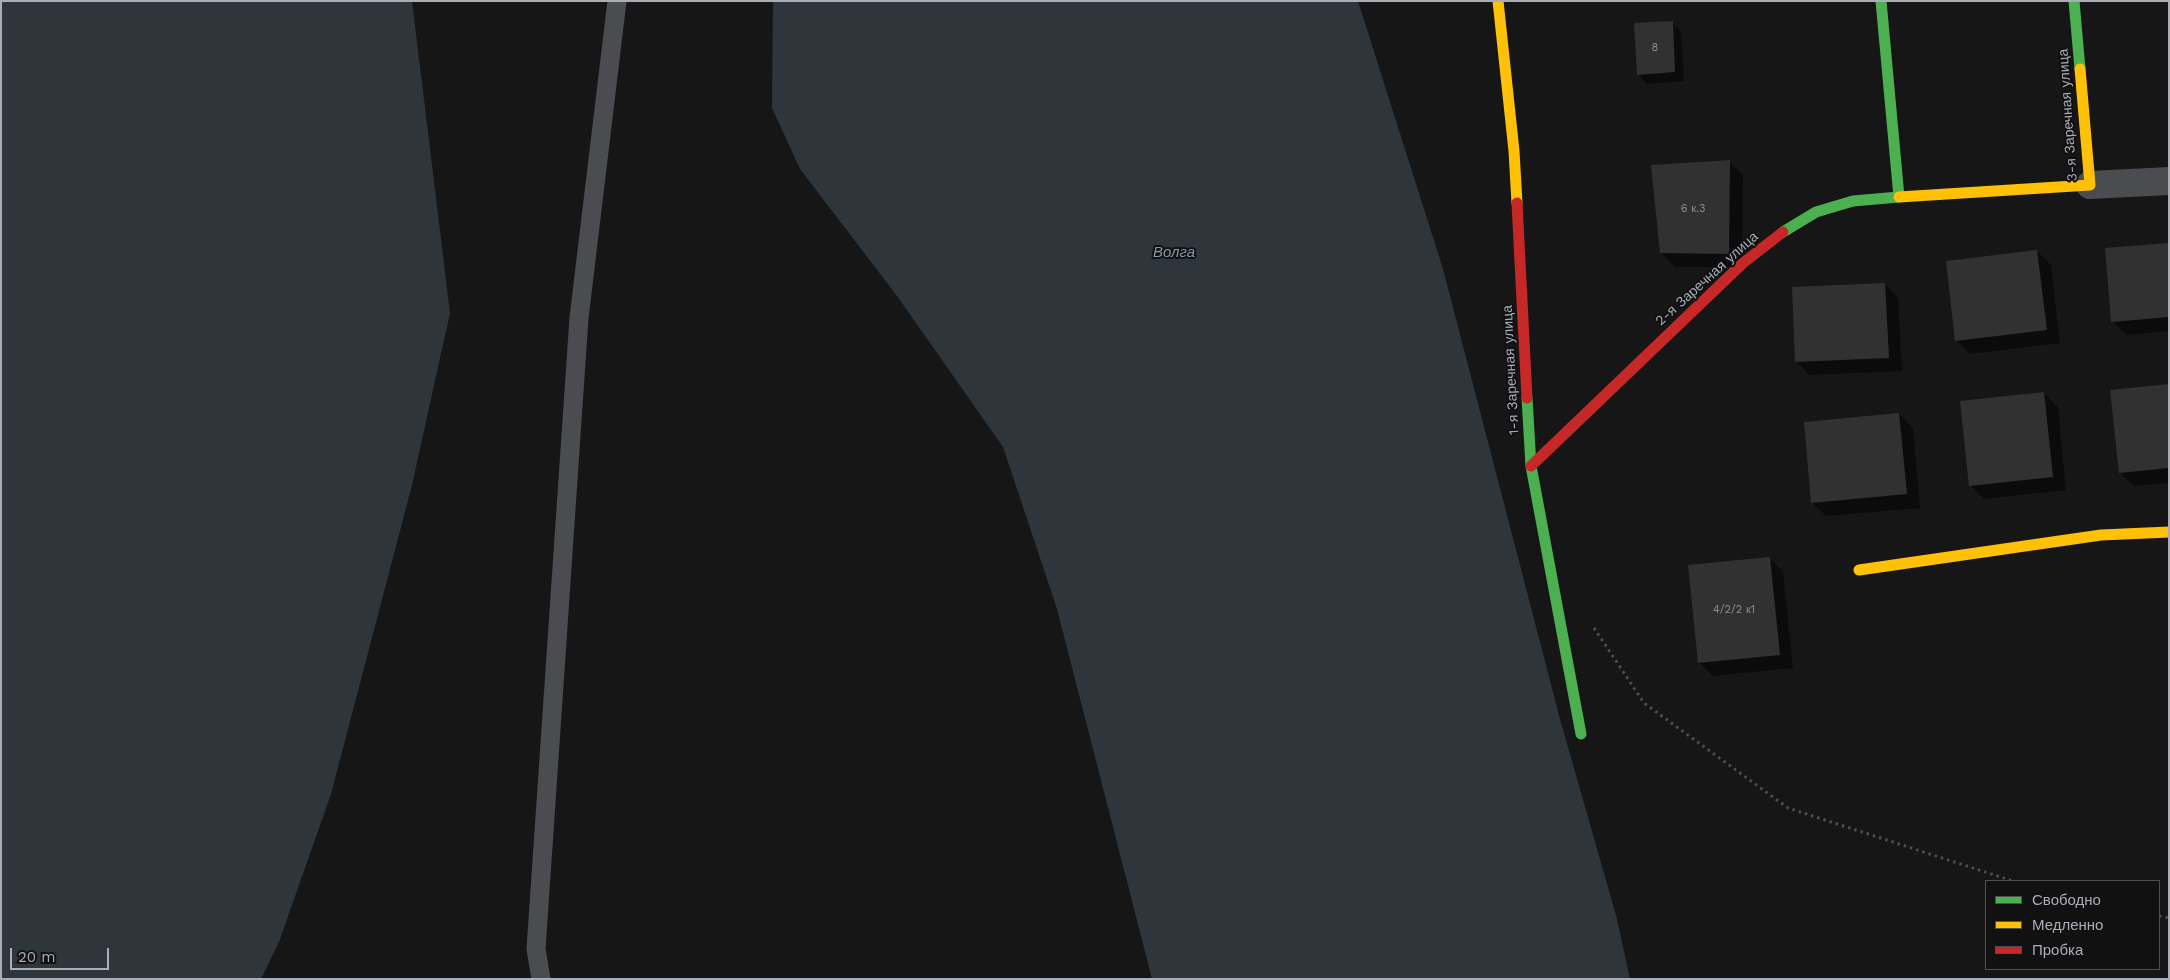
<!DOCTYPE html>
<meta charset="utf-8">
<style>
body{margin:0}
#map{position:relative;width:2170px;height:980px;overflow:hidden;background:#161617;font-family:"Work Sans",sans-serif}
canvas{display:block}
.frame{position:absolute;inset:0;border:2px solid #a8adb6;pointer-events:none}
.legend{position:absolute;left:1985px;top:880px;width:175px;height:90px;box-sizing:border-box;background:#111112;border:1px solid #4d4f54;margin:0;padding:6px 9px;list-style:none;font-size:15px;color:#a8adb6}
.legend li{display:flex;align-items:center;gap:10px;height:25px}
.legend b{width:25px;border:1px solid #4d4f54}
.scale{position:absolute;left:10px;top:948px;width:99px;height:22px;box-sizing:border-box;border:2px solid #a8adb6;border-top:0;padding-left:6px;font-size:15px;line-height:18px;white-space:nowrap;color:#a8adb6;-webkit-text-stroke:4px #111112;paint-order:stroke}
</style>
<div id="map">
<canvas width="2170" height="980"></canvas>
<div class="frame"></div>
<ul class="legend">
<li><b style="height:6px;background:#4caf50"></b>Свободно</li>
<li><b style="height:6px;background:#ffc107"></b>Медленно</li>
<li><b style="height:6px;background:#c62828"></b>Пробка</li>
</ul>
<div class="scale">20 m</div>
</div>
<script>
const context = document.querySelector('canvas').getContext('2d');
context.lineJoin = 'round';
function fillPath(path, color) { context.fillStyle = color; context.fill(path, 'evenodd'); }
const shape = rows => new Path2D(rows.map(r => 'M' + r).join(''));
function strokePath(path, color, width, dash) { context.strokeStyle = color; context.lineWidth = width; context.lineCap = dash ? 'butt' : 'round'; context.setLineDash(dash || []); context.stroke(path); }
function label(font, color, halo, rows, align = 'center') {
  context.font = font + ' "Work Sans",sans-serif'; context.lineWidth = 4; context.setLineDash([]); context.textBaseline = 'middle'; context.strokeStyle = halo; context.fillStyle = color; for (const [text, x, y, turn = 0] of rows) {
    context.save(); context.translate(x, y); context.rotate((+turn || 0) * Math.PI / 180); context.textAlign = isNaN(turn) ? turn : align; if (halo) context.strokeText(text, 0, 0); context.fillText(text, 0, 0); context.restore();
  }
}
const water = shape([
 [1,1,412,1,450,313,412,485,331,794,279,942,261,979,1,979],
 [773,1,1358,1,1443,269,1560,719,1617,919,1630,979,1152,979,1057,609,1003,447,897,296,800,169,772,108]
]);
const shadow = shape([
 [1672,22,1681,31,1684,81,1647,84,1638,74],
 [1729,161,1743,175,1742,267,1675,267,1661,253],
 [2169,244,2169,331,2126,335,2112,321],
 [2037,251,2051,265,2060,343,1970,354,1957,341,1947,262],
 [1885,284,1898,298,1902,371,1810,375,1797,362],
 [2169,385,2169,483,2134,486,2120,473],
 [2044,393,2058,407,2066,490,1984,499,1970,485],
 [1899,414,1913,428,1920,508,1826,516,1812,503],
 [1770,558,1783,572,1793,668,1713,676,1699,663]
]);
const building = shape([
 [1673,21,1675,72,1637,75,1634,23],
 [1730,160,1729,254,1660,253,1651,165],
 [2169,243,2169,317,2111,322,2105,248],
 [2037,250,2047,330,1955,341,1946,261],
 [1885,283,1889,358,1795,362,1792,287],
 [2169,384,2169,468,2119,473,2110,390],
 [2044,392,2053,477,1969,486,1960,401],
 [1899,413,1907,494,1811,503,1804,422],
 [1770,557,1780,655,1698,663,1688,565]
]);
const path = shape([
 [1594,628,1644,703,1788,808,2013,881],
 [2159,916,2169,918]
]);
const lane = shape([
 [541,979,536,949,579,318,617,1]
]);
const street = shape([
 [2090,185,2169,181]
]);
const fast = shape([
 [2074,1,2080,69],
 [1783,232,1816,212,1853,201,1899,197,1881,1],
 [1527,398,1531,466,1581,734]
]);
const slow = shape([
 [1498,1,1514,151,1517,203],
 [1899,197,2090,185,2080,69],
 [1859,570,2101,535,2169,532]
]);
const jam = shape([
 [1517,203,1527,398],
 [1531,466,1743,263,1783,232]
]);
const numberNames = [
 ["8",1655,48],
 ["6 к.3",1693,209],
 ["4/2/2 к1",1734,610]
];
const streetNames = [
 ["3-я Заречная улица",2068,115,-94],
 ["2-я Заречная улица",1707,279,-42],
 ["1-я Заречная улица",1511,370,-93]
];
const waterNames = [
 ["Волга",1174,253]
];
fillPath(water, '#2e353b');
fillPath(shadow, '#0007');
fillPath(building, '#313132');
strokePath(path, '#4c4e50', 3, [2.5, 4]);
strokePath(lane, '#4b4c4f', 19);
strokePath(street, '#4b4c4f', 28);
strokePath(fast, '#4caf50', 11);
strokePath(slow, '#ffc107', 11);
strokePath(jam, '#c62828', 11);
label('11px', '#8a8e95', null, numberNames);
label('14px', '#a8adb6', '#111112', streetNames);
label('italic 15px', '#8299af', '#111112', waterNames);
</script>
